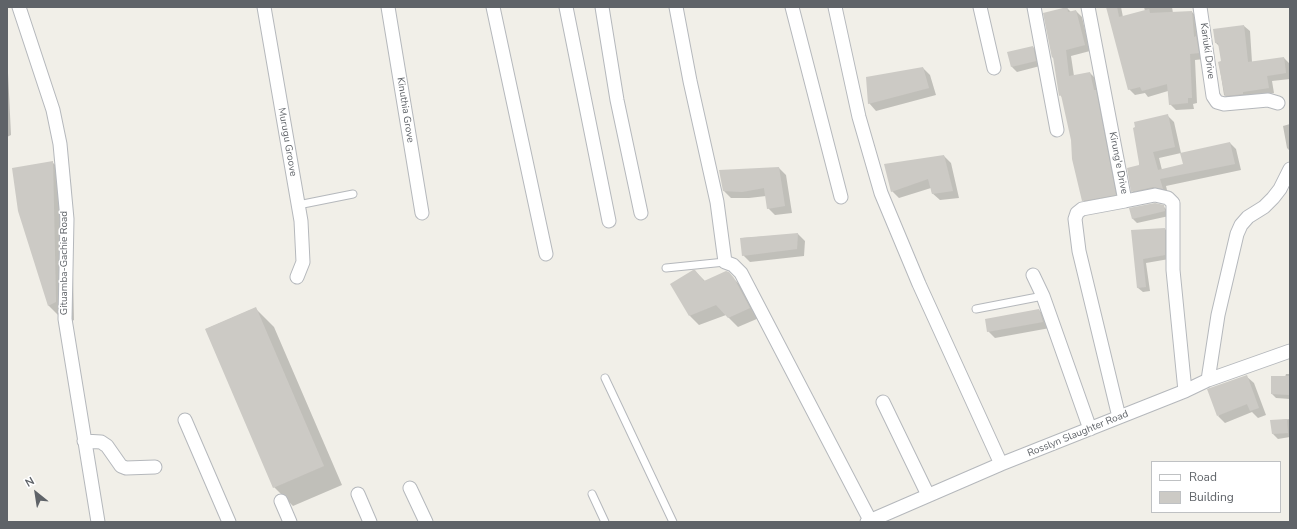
<!DOCTYPE html>
<style>
body{margin:0}
#map{position:relative;width:1297px;height:529px;overflow:hidden;background:#f1efe8;font-family:"Nunito Sans",sans-serif}
canvas{display:block}
.frame{position:absolute;inset:0;border:8px solid #5f6368;pointer-events:none}
.legend{position:absolute;left:1151px;top:461px;width:130px;height:52px;box-sizing:border-box;background:#fff;border:1px solid #bfc1c3;margin:0;padding:5px 7px;list-style:none;font-size:12px;color:#5f6368}
.legend li{display:flex;align-items:center;gap:8px;height:20px}
.legend b{width:20px;border:1px solid #bfc1c3}
.north{position:absolute;left:16px;top:473px;width:40px;height:40px;-webkit-text-stroke:3px #fff;paint-order:stroke;rotate:330deg;font-size:11px;font-weight:700;line-height:16px;text-align:center;color:#5f6368}
.north::after{content:'';display:block;margin:auto;width:14px;height:18px;background:#5f6368;clip-path:polygon(50% 0,100% 100%,50% 72%,0 100%)}
</style>
<div id="map">
<canvas width="1297" height="529"></canvas>
<div class="frame"></div>
<ul class="legend">
<li><b style="height:5px;background:#fff"></b>Road</li>
<li><b style="height:11px;background:#cccac5"></b>Building</li>
</ul>
<div class="north">N</div>
</div>
<script>
const context = document.querySelector('canvas').getContext('2d');
context.lineJoin = 'round';
function fillPath(path, color) { context.fillStyle = color; context.fill(path, 'evenodd'); }
const shape = rows => new Path2D(rows.map(r => 'M' + r).join(''));
function strokePath(path, color, width, dash) { context.strokeStyle = color; context.lineWidth = width; context.lineCap = dash ? 'butt' : 'round'; context.setLineDash(dash || []); context.stroke(path); }
function label(font, color, halo, rows, align = 'center') {
  context.font = font + ' "Nunito Sans",sans-serif'; context.lineWidth = 3; context.setLineDash([]); context.textBaseline = 'middle'; context.strokeStyle = halo; context.fillStyle = color; for (const [text, x, y, turn = 0] of rows) {
    context.save(); context.translate(x, y); context.rotate((+turn || 0) * Math.PI / 180); context.textAlign = isNaN(turn) ? turn : align; if (halo) context.strokeText(text, 0, 0); context.fillText(text, 0, 0); context.restore();
  }
}
const shadow = shape([
 [1107,7,1121,7,1123,17,1145,11,1144,7,1172,7,1173,13,1192,12,1198,18,1204,59,1195,60,1197,103,1193,104,1194,109,1176,110,1170,104,1168,91,1148,97,1145,93,1135,95,1129,89],
 [1067,8,1071,12,1076,11,1082,17,1090,51,1071,56,1074,76,1090,73,1096,79,1121,200,1089,206,1083,200,1072,140,1063,98,1060,95,1054,59,1053,57],
 [1244,26,1250,31,1252,62,1284,58,1289,63,1290,79,1272,81,1274,93,1230,101,1224,95,1219,63,1222,62,1220,47,1216,43],
 [1033,47,1038,52,1040,66,1017,72,1012,67,1009,53],
 [7,52,11,135,7,137],
 [923,68,930,75,936,95,876,111,869,103],
 [1168,116,1174,122,1181,153,1159,158,1162,170,1184,165,1230,143,1236,149,1241,170,1166,186,1168,194,1139,197,1132,191,1139,166],
 [1290,124,1290,151,1287,148,1283,126],
 [944,156,951,163,959,198,940,200,932,193,931,188,899,198,892,191],
 [52,162,71,180,74,320,67,324,49,306,19,210],
 [779,168,786,175,792,213,775,215,768,208,766,196,749,198,731,198,724,191],
 [1155,204,1164,207,1169,212,1169,216,1137,223,1132,218],
 [1165,229,1169,233,1169,259,1146,263,1150,291,1143,292,1138,288,1132,231],
 [798,234,805,241,804,256,750,262,743,255,742,238],
 [695,271,705,281,728,273,744,289,759,318,738,327,726,315,699,325,690,316],
 [255,308,274,327,342,485,293,506,274,487,206,329],
 [1039,310,1046,317,1050,328,995,338,988,331],
 [1286,374,1290,374,1290,399,1276,398,1272,394,1285,377],
 [1246,376,1254,383,1266,415,1258,418,1252,412,1225,423,1218,416],
 [1290,419,1290,437,1278,439,1273,434,1272,421]
]);
const building = shape([
 [1067,7,1068,12,1076,10,1085,45,1066,50,1069,76,1090,72,1094,90,1096,90,1116,195,1082,201,1072,159,1071,140,1061,95,1059,96,1053,57,1052,58,1043,13],
 [1106,7,1117,7,1119,17,1149,9,1150,13,1192,11,1194,37,1196,36,1199,53,1190,54,1192,98,1188,98,1188,103,1169,105,1167,84,1142,91,1140,87,1128,90],
 [1244,25,1248,62,1284,57,1286,73,1267,76,1269,88,1243,92,1243,94,1225,96,1218,62,1221,61,1218,43,1215,43,1213,29],
 [1033,46,1036,61,1011,67,1007,52],
 [923,67,929,88,868,104,866,77],
 [1168,114,1175,147,1153,152,1158,170,1183,164,1180,153,1230,142,1235,164,1160,179,1163,189,1153,187,1131,192,1127,168,1139,165,1139,163,1133,128,1135,127,1134,122],
 [944,155,953,191,932,194,928,179,891,192,884,164],
 [53,161,56,302,48,306,18,211,12,168],
 [779,167,785,206,767,209,764,188,742,192,723,191,719,170],
 [1155,203,1164,205,1165,211,1132,219,1129,208],
 [1165,228,1165,255,1143,259,1146,287,1137,288,1131,230],
 [798,233,797,249,742,256,740,238],
 [693,270,695,270,704,281,726,271,729,272,734,278,750,308,728,318,716,305,689,316,670,284],
 [256,307,324,466,273,488,205,329],
 [1039,309,1043,322,987,332,985,319],
 [1247,375,1259,408,1250,411,1247,404,1217,416,1207,389],
 [1271,376,1290,376,1290,395,1271,394],
 [1287,419,1288,433,1272,434,1270,420]
]);
const service = shape([
 [298,205,353,194],
 [666,268,725,262],
 [976,309,1043,296],
 [605,378,673,522],
 [592,494,605,522]
]);
const minor = shape([
 [19,7,53,110,60,144,67,219,65,319,98,522],
 [264,7,301,221,303,262,297,277],
 [388,7,422,213],
 [493,7,546,254],
 [566,7,609,221],
 [602,7,617,100,641,213],
 [676,7,690,81,717,202,725,262,733,265,741,273,871,522],
 [792,7,841,197],
 [835,7,859,117,881,193,919,284,1001,464],
 [980,7,994,68],
 [1034,7,1057,130],
 [1088,7,1125,201,1155,195,1168,198,1173,203,1173,270,1185,391],
 [1200,7,1213,96,1217,102,1224,104,1268,100,1278,103],
 [1033,275,1043,296,1090,429],
 [1208,380,1218,315,1237,234,1241,225,1248,217,1264,207,1273,198,1280,189,1290,169],
 [883,402,928,495],
 [1119,417,1079,251,1075,219,1077,213,1082,209,1125,201],
 [185,420,229,522],
 [84,441,101,442,107,446,121,466,126,468,155,467],
 [410,488,426,522],
 [358,494,370,522],
 [281,501,290,522],
 [867,522,1001,464,1185,391,1208,380,1290,351]
]);
const streetNames = [
 ["Kariuki Drive",1207,51,82],
 ["Kinuthia Grove",405,110,81],
 ["Murugu Groove",287,142,80],
 ["Kirung'e Drive",1118,163,79],
 ["Gituamba-Gachie Road",65,263,-90],
 ["Rosslyn Slaughter Road",1078,434,-22]
];
fillPath(shadow, '#0003');
fillPath(building, '#cccac5');
strokePath(service, '#b5b8bc', 9);
strokePath(minor, '#b5b8bc', 15);
strokePath(service, '#fff', 7);
strokePath(minor, '#fff', 13);
label('10px', '#5f6368', '#fff', streetNames);
</script>
